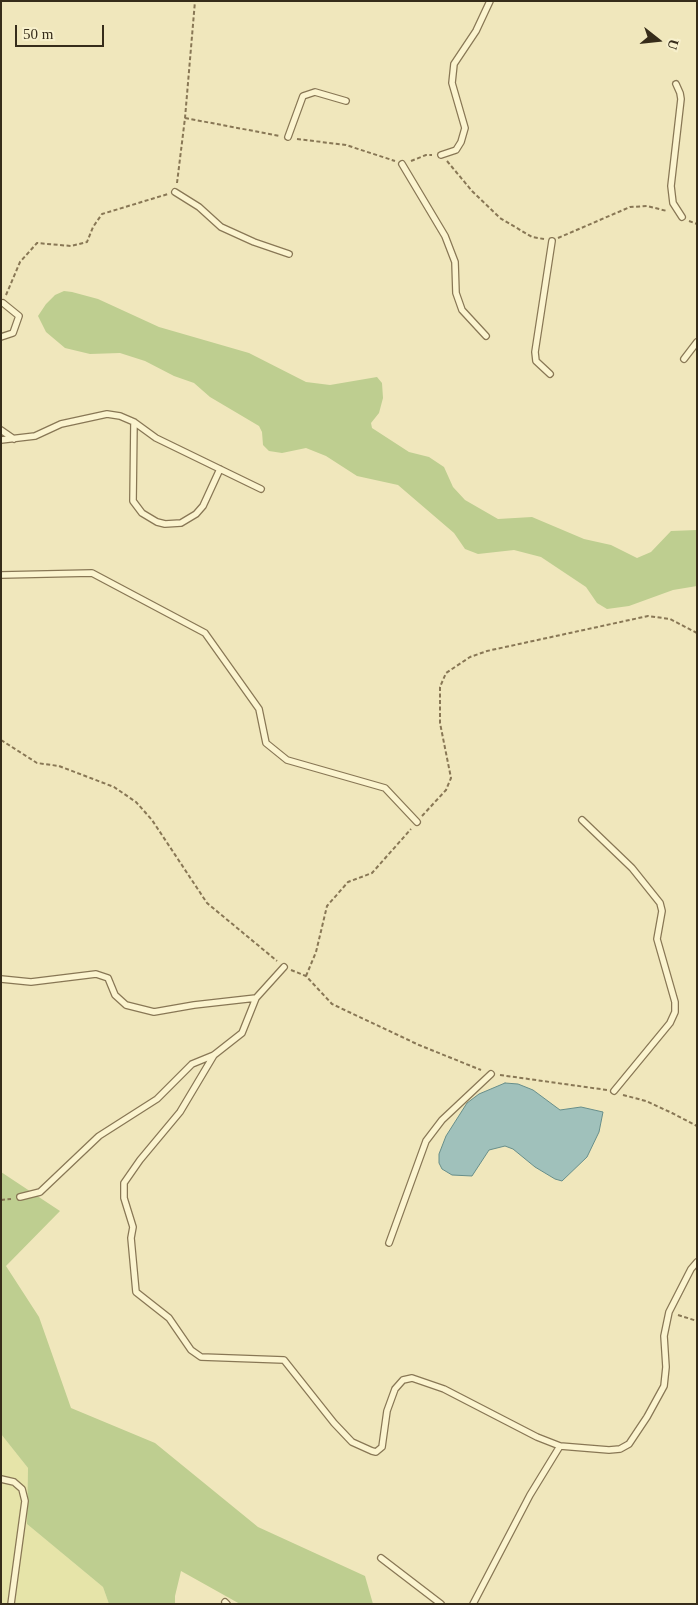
<!DOCTYPE html>
<style>
body{margin:0}
#map{position:relative;width:698px;height:1605px;overflow:hidden;background:#f0e7bc;font-family:Georgia,serif}
canvas{display:block}
.frame{position:absolute;inset:0;border:2px solid #362c1a;pointer-events:none}
.north{position:absolute;left:633px;top:15px;width:50px;height:50px;-webkit-text-stroke:4px #f7f0cc;paint-order:stroke;rotate:106deg;font-size:14px;font-weight:700;line-height:20px;text-align:center;color:#362c1a}
.north::after{content:'';display:block;margin:auto;width:18px;height:22px;background:#362c1a;clip-path:polygon(50% 0,100% 100%,50% 72%,0 100%)}
.scale{position:absolute;left:15px;top:25px;width:89px;height:22px;box-sizing:border-box;border:2px solid #362c1a;border-top:0;padding-left:6px;font-size:15px;line-height:18px;white-space:nowrap;color:#362c1a;-webkit-text-stroke:4px #f7f0cc;paint-order:stroke}
</style>
<div id="map">
<canvas width="698" height="1605"></canvas>
<div class="frame"></div>
<div class="north">U</div>
<div class="scale">50 m</div>
</div>
<script>
const context = document.querySelector('canvas').getContext('2d');
context.lineJoin = 'round';
function fillPath(path, color) { context.fillStyle = color; context.fill(path, 'evenodd'); }
const shape = rows => new Path2D(rows.map(r => 'M' + r).join(''));
function strokePath(path, color, width, dash) { context.strokeStyle = color; context.lineWidth = width; context.lineCap = dash ? 'butt' : 'round'; context.setLineDash(dash || []); context.stroke(path); }
const farmland = shape([
 [1,1434,28,1468,27,1524,103,1587,109,1604,1,1604]
]);
const green = shape([
 [64,291,72,292,98,299,159,327,249,353,306,382,330,385,377,377,382,383,383,398,379,413,371,423,372,428,409,452,429,457,444,467,453,487,465,500,498,519,532,517,584,539,611,545,637,558,651,552,671,531,697,530,697,586,673,590,629,606,607,609,597,603,586,587,541,557,514,550,478,554,465,549,454,533,398,485,357,476,326,456,306,448,282,453,269,451,263,445,262,432,259,426,210,397,194,383,174,376,145,361,120,353,90,354,65,348,46,332,38,316,46,304,55,295],
 [1,1172,60,1211,6,1266,39,1317,71,1408,155,1443,258,1527,365,1576,373,1604,240,1604,181,1571,175,1596,175,1604,109,1604,103,1587,27,1524,28,1468,1,1434]
]);
const water = shape([
 [505,1083,518,1084,533,1090,560,1110,581,1107,603,1112,599,1132,587,1157,562,1181,555,1179,535,1167,513,1149,505,1146,489,1150,472,1176,452,1175,442,1169,439,1163,439,1154,446,1136,467,1103,479,1094,505,1083]
]);
const path = shape([
 [185,118,280,136],
 [297,139,346,145,395,161],
 [411,161,426,155,432,155],
 [447,161,472,191,500,218,532,237,544,239],
 [177,183,185,118,195,1],
 [689,221,697,224],
 [558,238,630,207,647,206,667,211],
 [6,295,20,262,37,243,71,246,87,242,93,227,102,214,168,194],
 [1,740,37,763,59,766,114,787,136,802,152,820,207,903,277,961],
 [422,816,446,790,451,778,440,723,440,687,446,673,470,657,487,651,648,616,670,619,697,633],
 [291,970,306,976,332,1004,419,1045,481,1070],
 [306,976,316,952,327,906,348,882,372,873,411,829],
 [500,1075,607,1090],
 [623,1095,646,1101,672,1113,697,1126],
 [1,1200,11,1199],
 [678,1315,697,1321]
]);
const lane = shape([
 [676,84,680,93,681,99,671,186,673,203,682,217],
 [288,137,303,96,315,92,346,101],
 [441,155,456,150,461,142,465,128,452,83,454,64,476,31,490,1],
 [402,164,445,236,455,262,456,293,462,310,486,336],
 [175,192,199,207,221,227,254,242,289,254],
 [1,337,13,333,19,316,3,303],
 [684,359,697,342],
 [550,374,536,361,535,352,552,241],
 [134,422,133,501,142,513,157,522,165,524,181,523,196,514,203,506,220,469],
 [1,430,14,439],
 [1,440,35,436,61,424,107,414,120,416,134,422,156,438,261,489],
 [1,575,92,573,205,633,259,709,266,743,287,760,385,788,417,822],
 [582,820,632,868,660,903,662,911,657,939,675,1002,675,1012,670,1023,614,1091],
 [1,979,31,982,96,974,108,978,115,995,126,1005,154,1012,194,1005,256,998],
 [214,1055,180,1112,140,1160,124,1183,124,1198,133,1227,131,1238,136,1292,169,1318,191,1350,201,1357,284,1360,334,1423,352,1442,372,1451,376,1452,382,1447,387,1411,395,1389,403,1380,412,1378,444,1389,537,1437,560,1446,609,1450,620,1449,629,1444,647,1417,664,1386,666,1367,664,1336,669,1312,691,1269,697,1262],
 [20,1197,40,1192,99,1136,157,1099,192,1064,214,1055,242,1033,256,998,284,967],
 [389,1243,426,1141,442,1120,491,1074],
 [1,1479,14,1482,22,1489,25,1501,11,1604],
 [381,1558,441,1604],
 [225,1602,227,1604],
 [473,1604,530,1495,560,1446]
]);
fillPath(farmland, '#e6e4a9');
fillPath(green, '#bece90');
fillPath(water, '#a0c1bb');
strokePath(water, '#678e8a', 1);
strokePath(lane, '#875', 8);
strokePath(path, '#875', 2, [4, 2.5]);
strokePath(lane, '#fbf4cf', 5.5);
</script>
